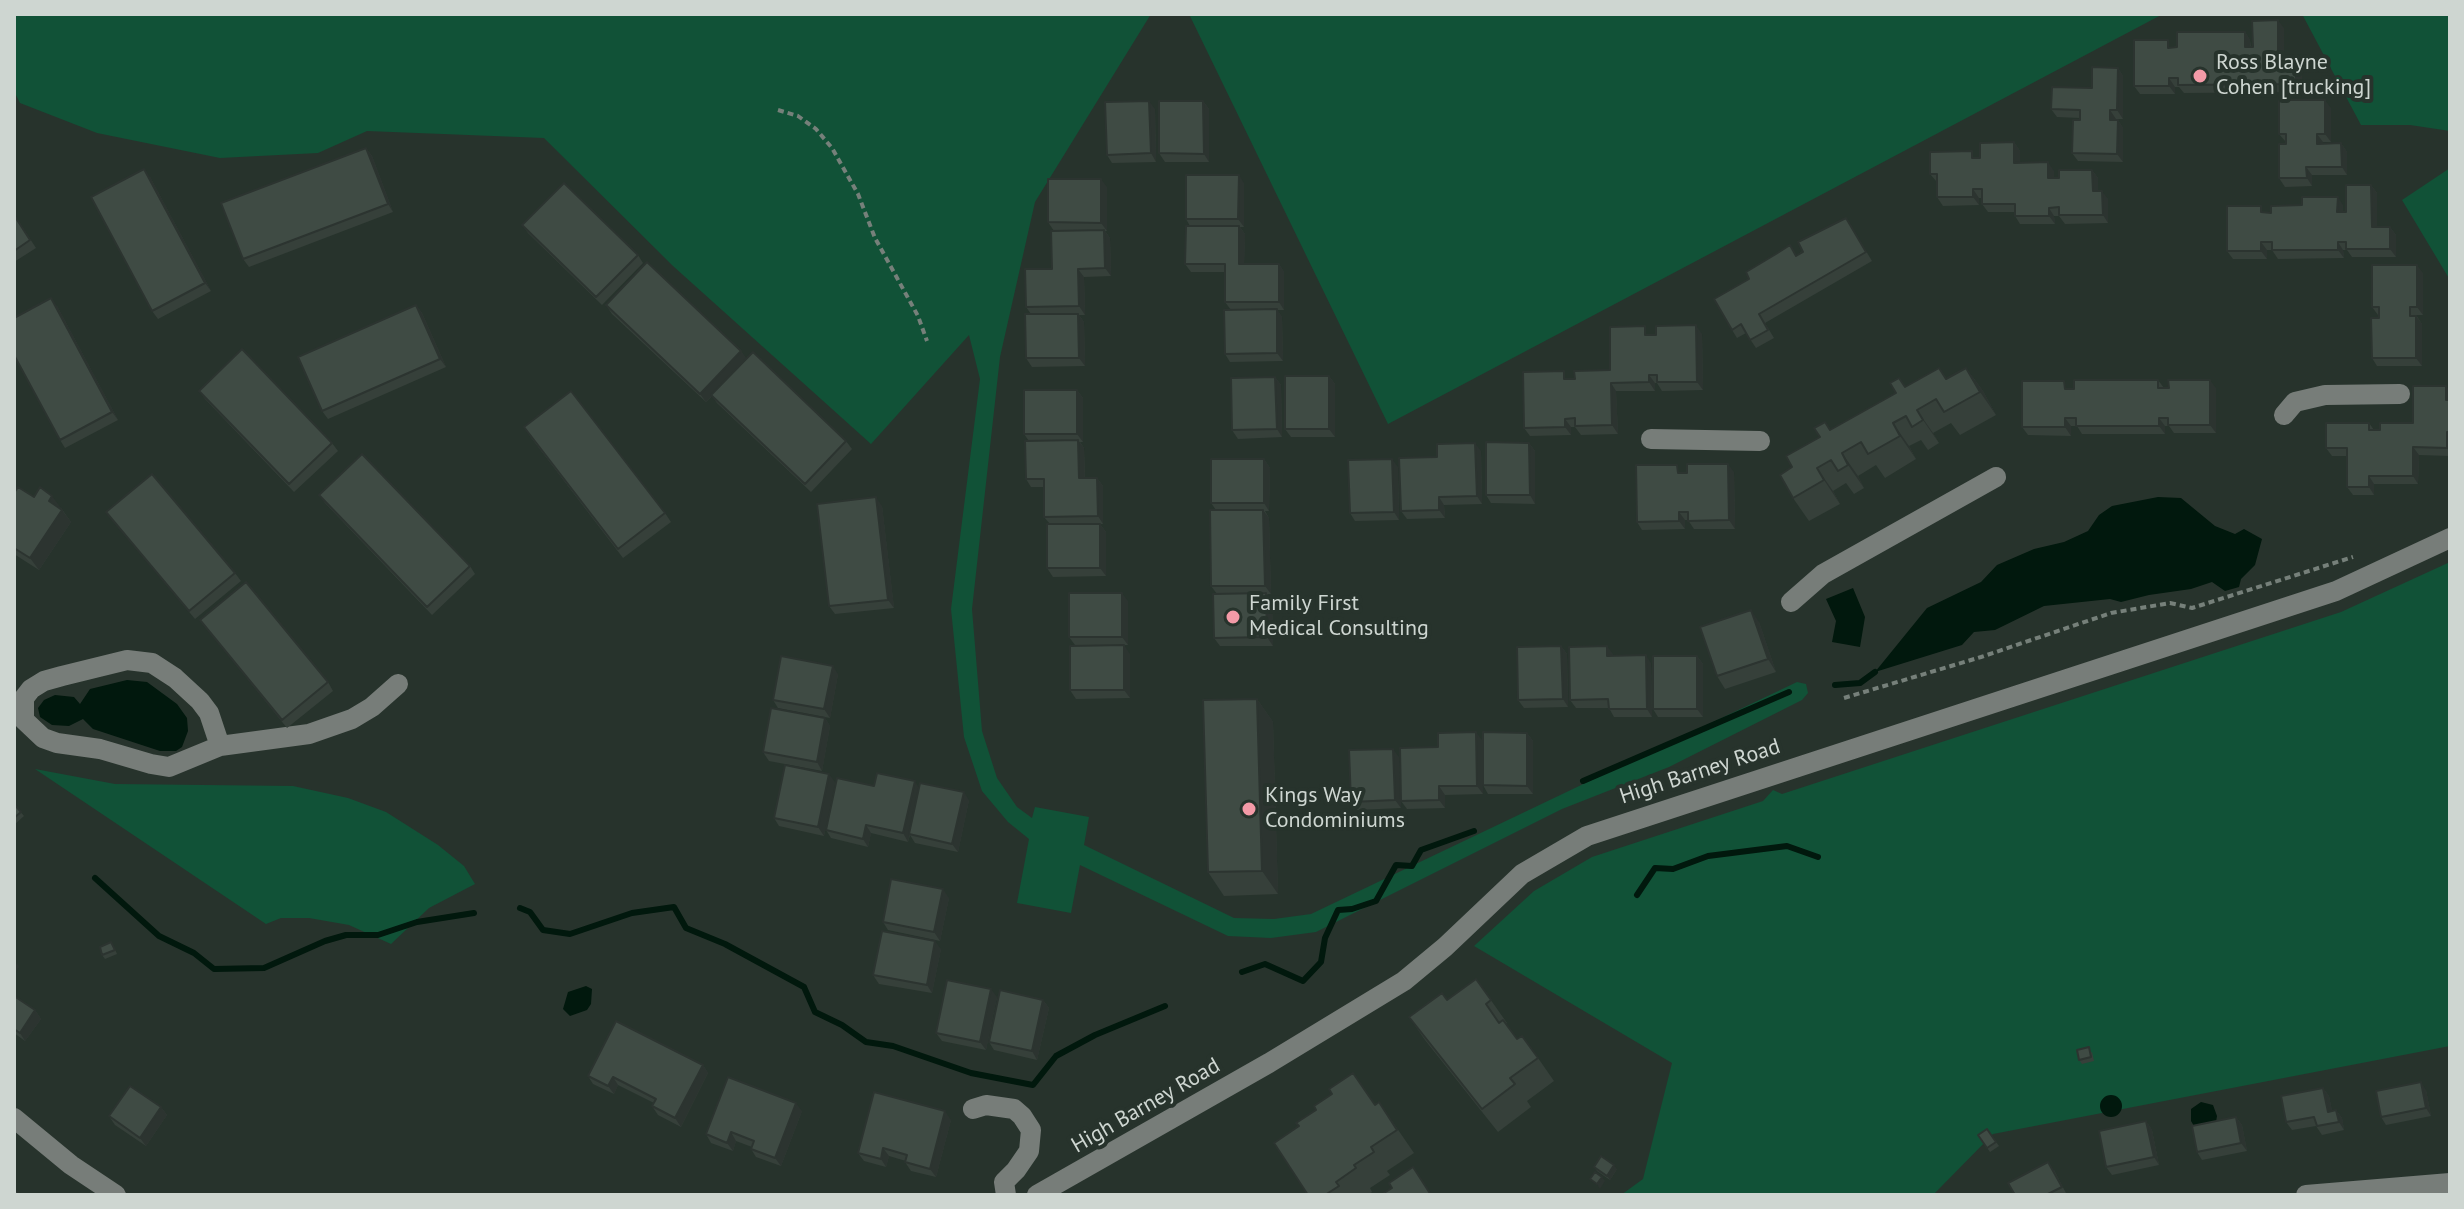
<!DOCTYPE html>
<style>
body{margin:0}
#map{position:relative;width:2464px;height:1209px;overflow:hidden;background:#27332c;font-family:"PT Sans",sans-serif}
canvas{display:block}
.frame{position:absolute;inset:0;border:16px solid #ced6d1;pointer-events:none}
</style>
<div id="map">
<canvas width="2464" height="1209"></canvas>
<div class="frame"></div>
</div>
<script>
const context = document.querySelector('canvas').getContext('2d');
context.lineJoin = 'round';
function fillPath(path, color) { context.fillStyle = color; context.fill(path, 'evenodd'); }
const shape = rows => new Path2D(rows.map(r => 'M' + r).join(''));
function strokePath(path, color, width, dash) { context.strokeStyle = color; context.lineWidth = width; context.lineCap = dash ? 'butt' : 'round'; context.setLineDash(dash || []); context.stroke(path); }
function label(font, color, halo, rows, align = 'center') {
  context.font = font + ' "PT Sans",sans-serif'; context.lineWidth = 8; context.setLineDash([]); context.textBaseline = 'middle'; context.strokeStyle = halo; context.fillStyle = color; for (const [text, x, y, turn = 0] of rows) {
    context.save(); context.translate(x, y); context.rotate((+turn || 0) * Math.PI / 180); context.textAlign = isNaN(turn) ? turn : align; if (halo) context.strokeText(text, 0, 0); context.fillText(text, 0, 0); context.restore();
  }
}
const green = shape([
 [14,14,1151,14,1035,202,1000,357,972,609,982,731,997,778,1017,807,1032,818,1035,807,1089,817,1084,845,1234,918,1274,919,1311,914,1797,682,1806,684,1808,693,1802,700,1669,767,1562,809,1316,932,1271,938,1228,936,1080,865,1071,913,1017,903,1029,839,1008,822,982,791,964,737,951,609,980,379,969,335,871,444,673,266,544,138,367,131,318,153,220,158,97,133,20,103,14,91],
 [1189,14,2163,14,1388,424],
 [2302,14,2450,14,2450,131,2410,125,2361,125],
 [2450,168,2450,280,2402,200],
 [2450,562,2450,1046,1993,1134,1933,1195,1621,1195,1643,1179,1672,1063,1474,946,1534,891,1592,857,1763,801,1773,790,1782,794,2341,612],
 [35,769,115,784,293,786,348,798,386,812,438,845,464,866,475,884,429,908,391,944,349,925,309,918,281,918,266,924]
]);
const water = shape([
 [2158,497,2181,498,2215,526,2235,534,2244,529,2262,539,2255,565,2241,579,2239,587,2225,591,2212,582,2191,589,2149,595,2121,602,2110,599,2044,606,1995,630,1974,632,1962,645,1875,672,1927,608,1981,582,1997,565,2034,549,2064,542,2088,531,2099,515,2112,506],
 [1853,588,1865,617,1860,647,1832,642,1836,621,1826,599],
 [127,680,147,682,177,704,187,718,188,731,182,747,176,751,160,751,93,729,83,719,69,726,52,725,40,717,38,708,44,700,55,695,74,697,80,704,90,689],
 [586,986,592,989,591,1004,587,1010,570,1016,563,1009,568,992],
 '2100 1106a11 11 0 1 1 22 0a11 11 0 1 1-22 0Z',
 [2201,1102,2213,1105,2217,1116,2216,1122,2194,1126,2191,1121,2191,1109]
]);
const stream = shape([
 [1835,685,1860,683,1875,672],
 [1583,781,1789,692],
 [95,878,159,936,194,953,214,969,264,968,325,941,346,935,378,935,417,922,474,913],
 [1637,895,1655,868,1673,869,1708,856,1787,846,1818,857],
 [520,908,530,912,543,930,570,934,632,913,674,907,686,928,725,944,804,987,815,1012,842,1025,866,1042,893,1046,971,1073,1033,1085,1056,1056,1095,1035,1165,1006],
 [1242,972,1265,964,1303,981,1321,962,1325,938,1338,910,1352,909,1376,901,1396,865,1412,866,1421,850,1474,831]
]);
const path = shape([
 [778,110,798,116,816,129,832,148,858,194,875,238,918,316,927,341],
 [1844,698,1981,657,2111,613,2170,603,2192,608,2353,557]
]);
const minor = shape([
 [2284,415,2295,402,2325,395,2400,394],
 [1651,439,1760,441],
 [1791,602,1823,574,1996,477],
 [220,746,209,713,200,701,175,678,152,663,127,660,62,676,44,681,31,689,24,698,24,720,43,738,57,743,100,749,151,764,169,767,220,746,309,734,352,719,372,707,398,684],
 [973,1109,986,1105,1014,1109,1022,1116,1031,1130,1029,1151,1016,1170,1004,1182,1006,1195],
 [14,1118,71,1165,116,1195],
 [1037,1195,1269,1063,1404,981,1445,947,1522,874,1587,836,2336,591,2450,538],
 [2306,1195,2450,1183]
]);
const wall = shape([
 [2284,28,2284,61,2296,61,2302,69,2302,92,2184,93,2179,87,2175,87,2175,94,2140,94,2134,86,2173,47,2245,32,2250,40,2251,47,2253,47],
 [2118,68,2123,76,2123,119,2116,119,2116,120,2118,120,2123,128,2123,162,2078,161,2072,153,2080,118,2057,117,2051,109,2092,88],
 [1203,101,1209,109,1209,162,1165,162,1159,153],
 [2331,108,2331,142,2323,142,2323,144,2341,143,2347,152,2347,175,2312,175,2312,186,2285,187,2279,178,2286,142,2279,134],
 [1155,109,1156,162,1112,163,1107,155],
 [2014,142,2020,151,2020,163,2054,171,2054,178,2092,170,2098,178,2098,191,2108,199,2108,223,2065,224,2059,216,2054,216,2055,224,2020,224,2015,216,2015,212,1988,212,1982,204,1982,198,1979,198,1979,205,1943,206,1937,197,1937,182,1930,174,1980,158],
 [366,148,372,156,393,212,249,267,243,259],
 [150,177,211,291,158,319,152,311],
 [1244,183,1244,227,1240,227,1245,234,1244,264,1279,264,1284,272,1284,310,1277,310,1282,317,1283,361,1230,362,1225,354,1231,310,1225,302,1225,272,1191,272,1185,264,1190,226,1186,219],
 [2371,185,2377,193,2377,227,2390,227,2396,235,2396,257,2352,257,2347,250,2343,250,2344,258,2278,259,2272,250,2267,250,2267,259,2233,259,2227,251,2265,213,2343,205,2343,212,2346,212],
 [1107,187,1107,231,1105,231,1110,238,1111,276,1084,277,1085,315,1079,315,1084,322,1085,366,1032,367,1026,358,1031,314,1026,307,1052,269,1054,231,1048,222],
 [14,214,36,248,14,262],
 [1846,218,1872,261,1765,323,1774,338,1756,348,1746,333,1737,338,1732,330,1797,255],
 [522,225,638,255,643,263,602,305,528,233],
 [2423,273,2423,315,2416,315,2422,324,2422,366,2377,366,2372,358,2379,315,2378,315,2372,307],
 [416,305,422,313,446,367,328,419,322,411],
 [606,305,741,351,746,359,846,441,852,449,811,492,717,403,712,396,706,402,612,314],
 [57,306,118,420,65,448,60,440],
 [1702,334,1703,390,1662,391,1657,383,1655,383,1655,391,1616,391,1618,434,1581,435,1575,427,1571,427,1571,435,1530,436,1524,428,1569,379,1575,379,1610,370,1651,335],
 [1939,368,1947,379,1966,368,1983,391,1996,415,1960,435,1951,423,1933,433,1939,443,1928,450,1921,440,1909,446,1916,459,1885,478,1876,465,1858,476,1864,488,1854,494,1846,483,1833,491,1840,504,1809,521,1793,498,1792,467,1820,437,1825,422,1831,430],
 [1329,376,1335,384,1335,437,1291,437,1285,429],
 [1275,377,1281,385,1282,437,1238,439,1232,430],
 [2158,380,2164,388,2216,388,2216,433,2174,433,2169,426,2165,426,2165,434,2082,434,2077,426,2071,426,2071,436,2028,435,2022,427,2070,389],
 [1077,390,1083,398,1083,442,1080,442,1084,448,1085,478,1097,478,1103,486,1103,524,1100,524,1106,532,1106,576,1053,577,1047,568,1050,524,1044,517,1044,487,1031,487,1026,479,1029,441,1024,434],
 [199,391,332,443,338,451,294,492,205,399],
 [2450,391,2450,456,2419,455,2418,484,2374,484,2374,495,2353,495,2347,487,2347,456,2332,456,2326,448,2369,423,2374,430,2380,430,2413,423],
 [529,435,665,513,671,522,623,558],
 [1529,443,1535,451,1535,504,1491,503,1486,495],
 [1481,451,1482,504,1444,505,1445,518,1407,519,1401,511,1437,457],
 [1264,459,1270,468,1269,511,1265,511,1269,518,1271,594,1267,594,1272,601,1273,646,1220,646,1214,638,1217,594,1211,586,1216,510,1211,503],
 [1398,467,1399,520,1355,521,1350,513],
 [1734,472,1735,529,1694,529,1688,520,1685,520,1685,529,1642,530,1637,522,1683,473],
 [14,493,34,497,61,508,71,522,39,570,14,554],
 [319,495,470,566,475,574,432,615,325,503],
 [882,506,894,608,835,614,829,606],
 [106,512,235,573,241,581,195,619],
 [1128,601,1128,645,1075,645,1069,637],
 [200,620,328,682,333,691,287,728],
 [1759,622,1776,672,1725,689,1717,676],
 [1561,646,1567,654,1568,707,1524,708,1518,700],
 [1130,654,1130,698,1076,699,1070,690],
 [1613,654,1613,656,1651,663,1652,717,1614,717,1609,708,1576,708,1570,700],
 [1697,656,1703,664,1703,717,1658,717,1653,709],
 [838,674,830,718,778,708,773,700],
 [1257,699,1273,722,1278,894,1224,896,1208,872],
 [825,718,830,726,822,771,769,761,763,752],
 [1527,733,1533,741,1533,794,1488,794,1483,785],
 [1482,740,1483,794,1445,795,1445,808,1407,809,1401,801,1438,747],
 [1399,757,1401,808,1357,810,1351,802],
 [835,782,824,836,779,826,774,818],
 [874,786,919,788,969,800,958,852,915,843,910,835,908,842,871,833,868,847,831,838,826,830],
 [14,804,24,816,14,825],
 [949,898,940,941,888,930,883,922],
 [114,947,117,954,105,959,102,955],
 [941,949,932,993,879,984,873,975],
 [1476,979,1507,1023,1506,1024,1517,1039,1538,1058,1554,1081,1527,1101,1531,1107,1498,1132,1425,1040,1409,1017,1447,1000],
 [14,996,35,1010,41,1019,25,1041,14,1033],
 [997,997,986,1050,942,1041,936,1033],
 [1043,1000,1049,1008,1037,1060,994,1050,989,1042],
 [2092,1052,2094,1061,2082,1064,2079,1060],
 [703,1065,708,1073,681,1127,658,1115,652,1106,654,1103,618,1085,614,1094,593,1084,588,1076],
 [2323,1088,2329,1096,2332,1111,2336,1110,2342,1118,2344,1130,2322,1135,2316,1126,2292,1130,2286,1122],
 [2426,1090,2431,1116,2386,1125,2381,1117],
 [1379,1102,1414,1153,1387,1171,1390,1175,1370,1188,1372,1192,1367,1195,1308,1195,1375,1104],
 [161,1107,167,1115,146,1146,115,1125,109,1116],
 [802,1111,781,1166,756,1157,751,1149,752,1147,736,1141,733,1151,711,1143,706,1134],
 [2236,1117,2242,1125,2247,1151,2202,1160,2197,1152],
 [951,1120,936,1177,911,1171,905,1162,906,1161,889,1156,886,1167,864,1161,858,1153],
 [2146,1121,2152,1130,2159,1165,2112,1175,2106,1167],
 [1987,1129,1999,1146,1990,1152,1978,1135],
 [1594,1167,1617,1169,1610,1180,1597,1171],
 [2054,1170,2067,1195,2015,1195]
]);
const shadedWall = shape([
 [2278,20,2284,28,2284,69,2278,61],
 [2245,32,2250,40,2251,55,2245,47],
 [2296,61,2302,69,2302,92,2296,84],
 [2118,68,2123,76,2123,119,2117,110],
 [2169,78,2175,87,2175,94,2169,86],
 [2325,100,2331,108,2331,142,2325,134],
 [1149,101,1155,109,1156,162,1151,153],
 [1203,101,1209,109,1209,162,1204,154],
 [2110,110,2116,119,2116,128,2110,120],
 [2118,120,2123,128,2123,162,2117,154],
 [2317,134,2323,142,2323,152,2317,144],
 [2014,142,2020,151,2020,171,2014,163],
 [2341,143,2347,152,2347,175,2342,167],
 [366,148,372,156,393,212,388,204],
 [2048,162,2054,171,2054,186,2048,178],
 [2306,167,2312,175,2312,186,2307,178],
 [144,169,150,177,211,291,205,283],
 [2092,170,2098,178,2098,199,2093,191],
 [1239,175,1244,183,1244,227,1238,219],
 [1101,179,1107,187,1107,231,1101,223],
 [2371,185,2377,193,2377,235,2372,227],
 [1973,189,1979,198,1979,205,1973,197],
 [2102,191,2108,199,2108,223,2103,215],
 [2338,197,2343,205,2343,220,2337,212],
 [2049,208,2054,216,2055,224,2049,216],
 [1239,226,1245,234,1244,272,1239,264],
 [2390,227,2396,235,2396,257,2390,249],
 [1104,230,1110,238,1111,276,1105,268],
 [2261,242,2267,250,2267,259,2261,251],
 [2338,242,2343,250,2344,258,2338,250],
 [1279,264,1284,272,1284,310,1279,302],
 [2417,265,2423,273,2423,315,2417,307],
 [1078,269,1084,277,1085,315,1079,306],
 [51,298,57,306,118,420,112,412],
 [416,305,422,313,446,367,440,359],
 [1277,309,1282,317,1283,361,1277,353],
 [1078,314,1084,322,1085,366,1079,358],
 [2416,316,2422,324,2422,366,2416,358],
 [1696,325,1702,334,1703,390,1697,382],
 [741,351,747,359,706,402,700,394],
 [1966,368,1983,391,1996,415,1980,392],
 [1649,375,1655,383,1655,391,1649,382],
 [1329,376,1335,384,1335,437,1329,429],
 [1275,377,1281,385,1282,437,1277,429],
 [2210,380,2216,388,2216,433,2210,425],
 [1611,383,1616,391,1618,434,1612,425],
 [2446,386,2450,391,2450,405,2446,400],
 [1077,390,1083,398,1083,442,1077,434],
 [1917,410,1933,433,1939,443,1923,420],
 [2065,418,2071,426,2071,436,2065,427],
 [2159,418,2165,426,2165,434,2159,426],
 [1565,419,1571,427,1571,435,1565,427],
 [1893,423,1909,446,1916,459,1900,436],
 [2447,432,2450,437,2450,452,2447,448],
 [1078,440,1084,448,1085,486,1079,478],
 [1475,443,1481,451,1482,504,1477,496],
 [1529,443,1535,451,1535,504,1530,495],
 [2413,447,2419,455,2418,484,2413,476],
 [1842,453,1858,476,1864,488,1848,465],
 [1264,459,1270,468,1269,511,1264,503],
 [1392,459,1398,467,1399,520,1394,512],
 [1728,464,1734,472,1735,529,1729,520],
 [1817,468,1833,491,1840,504,1824,480],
 [2369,476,2374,484,2374,495,2369,487],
 [1097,478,1103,486,1103,524,1098,516],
 [52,496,61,508,57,513,49,501],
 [876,497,882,506,894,608,888,600],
 [1439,497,1444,505,1445,518,1439,510],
 [62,510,71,522,39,570,30,558],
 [1263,510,1269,518,1271,594,1265,586],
 [1679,512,1685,520,1685,529,1679,521],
 [1100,524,1106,532,1106,576,1100,568],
 [1122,593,1128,601,1128,645,1122,637],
 [1266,593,1272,601,1273,646,1267,637],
 [1751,610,1759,622,1776,672,1768,659],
 [1124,645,1130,654,1130,698,1124,690],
 [1561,646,1567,654,1568,707,1563,699],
 [1607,646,1613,654,1613,664,1607,656],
 [1646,655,1651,663,1652,717,1647,709],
 [1697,656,1703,664,1703,717,1697,709],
 [833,666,838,674,830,718,824,709],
 [1257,699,1273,722,1278,894,1262,871],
 [825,718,830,726,822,771,817,762],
 [1476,732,1482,740,1483,794,1477,786],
 [1527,733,1533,741,1533,794,1527,786],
 [1393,749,1399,757,1401,808,1395,800],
 [829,774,835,782,824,836,818,827],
 [915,781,920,790,908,842,903,833],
 [1439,786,1445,795,1445,808,1439,800],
 [964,792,969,800,958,852,952,844],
 [866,825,871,833,868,847,863,839],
 [943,889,949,898,940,941,934,932],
 [935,941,941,949,932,993,927,985],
 [17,963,19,967,14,975,14,967],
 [991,989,997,997,986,1050,980,1042],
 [1043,1000,1049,1008,1037,1060,1032,1051],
 [35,1010,41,1019,25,1041,20,1033],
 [703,1065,708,1073,681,1127,675,1118],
 [613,1077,618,1085,614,1094,608,1086],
 [2421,1082,2426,1090,2431,1116,2426,1108],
 [2323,1088,2329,1096,2334,1120,2328,1112],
 [796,1103,802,1111,781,1166,775,1158],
 [161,1107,167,1115,146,1146,140,1138],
 [2336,1110,2342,1118,2344,1130,2339,1122],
 [945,1111,951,1120,936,1177,930,1169],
 [2236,1117,2242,1125,2247,1151,2241,1143],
 [2146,1121,2152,1130,2159,1165,2154,1157],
 [731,1132,736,1141,733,1151,727,1143],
 [883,1148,889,1156,886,1167,881,1159],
 [1614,1165,1617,1169,1610,1180,1607,1176],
 [1602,1177,1605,1181,1600,1189,1597,1184]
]);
const building = shape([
 [2278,20,2278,61,2296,61,2296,84,2178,85,2178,78,2169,78,2169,86,2134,86,2134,40,2168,40,2168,48,2177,47,2177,32,2245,32,2245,47,2253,47,2252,21,2278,20],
 [2092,67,2118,68,2117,110,2110,110,2110,120,2118,120,2117,154,2072,153,2073,120,2080,120,2080,110,2051,109,2052,87,2092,88,2092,67],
 [2279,100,2325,100,2325,134,2317,134,2317,144,2341,143,2342,167,2306,167,2307,178,2279,178,2279,144,2286,144,2286,134,2279,134,2279,100],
 [1149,101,1151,153,1107,155,1105,102,1149,101],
 [1159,101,1203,101,1204,154,1159,153,1159,101],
 [2014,142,2014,163,2048,162,2048,178,2059,178,2059,170,2092,170,2093,191,2102,191,2103,215,2059,215,2059,207,2049,208,2049,216,2015,216,2015,204,1982,204,1982,189,1973,189,1973,197,1937,197,1937,174,1930,174,1930,152,1972,151,1972,158,1980,158,1980,143,2014,142],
 [366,148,388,204,243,259,221,203,366,148],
 [144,169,205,283,152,311,91,197,144,169],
 [1186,175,1239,175,1238,219,1186,219,1186,175],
 [1048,179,1101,179,1101,223,1048,222,1048,179],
 [564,183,638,255,596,297,522,225,564,183],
 [2346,185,2371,185,2372,227,2390,227,2390,249,2346,249,2346,242,2338,242,2338,250,2272,250,2272,242,2261,242,2261,251,2227,251,2227,206,2261,206,2261,212,2271,213,2271,206,2302,205,2302,197,2338,197,2337,212,2346,212,2346,185],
 [14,215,30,240,14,251,14,215],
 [1846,218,1866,252,1759,314,1768,330,1750,340,1741,324,1732,330,1714,299,1749,279,1746,272,1776,254,1790,245,1796,256,1803,252,1798,242,1846,218],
 [1186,226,1239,226,1239,264,1279,264,1279,302,1225,302,1225,264,1185,264,1186,226],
 [1104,230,1105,268,1078,269,1079,306,1026,307,1025,269,1052,269,1051,231,1104,230],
 [647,262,741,351,700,394,606,305,647,262],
 [2372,265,2417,265,2417,307,2410,307,2410,316,2416,316,2416,358,2372,358,2371,318,2379,318,2379,307,2372,307,2372,265],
 [51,298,112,412,60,440,14,355,14,318,51,298],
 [416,305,440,359,322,411,298,357,416,305],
 [1277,309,1277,353,1225,354,1224,310,1277,309],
 [1025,314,1078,314,1079,358,1026,358,1025,314],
 [1696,325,1697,382,1657,382,1657,375,1649,375,1649,382,1611,383,1612,425,1575,426,1575,418,1565,419,1565,427,1524,428,1523,372,1564,371,1564,379,1575,379,1574,371,1610,370,1610,327,1645,326,1645,335,1656,335,1656,326,1696,325],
 [242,349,332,443,289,484,199,391,242,349],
 [753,352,846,441,805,484,711,395,753,352],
 [1939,368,1946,379,1966,368,1980,392,1944,412,1936,399,1917,410,1923,420,1912,427,1906,416,1893,423,1900,436,1868,454,1861,442,1842,453,1848,465,1838,471,1831,460,1817,468,1824,480,1793,498,1780,475,1792,467,1786,456,1820,437,1814,428,1825,422,1830,430,1896,393,1890,383,1899,378,1905,387,1939,368],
 [1285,376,1329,376,1329,429,1285,429,1285,376],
 [1275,377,1277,429,1232,430,1231,378,1275,377],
 [2074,380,2158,380,2158,388,2169,388,2168,380,2210,380,2210,425,2168,425,2168,418,2159,418,2159,426,2076,426,2076,418,2065,418,2065,427,2022,427,2022,381,2064,381,2065,389,2074,389,2074,380],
 [2413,386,2446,386,2446,400,2450,400,2450,432,2447,432,2447,448,2413,447,2413,476,2369,476,2369,487,2347,487,2347,448,2326,448,2326,423,2369,423,2369,430,2380,430,2380,423,2413,423,2413,386],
 [1024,390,1077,390,1077,434,1024,434,1024,390],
 [571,391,665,513,618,549,524,427,571,391],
 [1078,440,1079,478,1097,478,1098,516,1044,517,1044,479,1026,479,1025,441,1078,440],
 [1486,442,1529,443,1530,495,1486,495,1486,442],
 [1475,443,1477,496,1439,497,1439,510,1401,511,1399,458,1437,457,1437,444,1475,443],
 [362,454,470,566,427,607,319,495,362,454],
 [1211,459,1264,459,1264,503,1211,503,1211,459],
 [1392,459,1394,512,1350,513,1348,460,1392,459],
 [1687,464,1728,464,1729,520,1688,521,1688,512,1679,512,1679,521,1637,522,1636,465,1677,465,1678,473,1687,473,1687,464],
 [152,474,235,573,189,611,106,512,152,474],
 [18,487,34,497,40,487,52,496,49,501,62,510,30,558,14,548,14,493,18,487],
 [876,497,888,600,829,606,817,504,876,497],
 [1210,510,1263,510,1265,586,1211,586,1210,510],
 [1047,524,1100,524,1100,568,1047,568,1047,524],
 [246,582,328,682,282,720,200,620,246,582],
 [1069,593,1122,593,1122,637,1069,637,1069,593],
 [1266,593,1267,637,1214,638,1213,594,1266,593],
 [1751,610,1768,659,1717,676,1700,627,1751,610],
 [1124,645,1124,690,1070,690,1070,646,1124,645],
 [1561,646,1563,699,1518,700,1517,647,1561,646],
 [1607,646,1607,656,1646,655,1647,709,1609,709,1608,699,1570,700,1569,647,1607,646],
 [781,656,833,666,824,709,773,700,781,656],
 [1653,656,1697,656,1697,709,1653,709,1653,656],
 [1257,699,1262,871,1208,872,1203,700,1257,699],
 [771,708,825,718,817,762,763,752,771,708],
 [1476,732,1477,786,1439,786,1439,800,1401,801,1400,748,1438,747,1438,733,1476,732],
 [1483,732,1527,733,1527,786,1483,785,1483,732],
 [1393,749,1395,800,1351,802,1349,750,1393,749],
 [785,765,829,774,818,827,774,818,785,765],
 [877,773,915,781,903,833,866,825,863,839,826,830,837,778,874,786,877,773],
 [920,783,964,792,952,844,909,834,920,783],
 [14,804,21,812,14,818,14,804],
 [891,879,943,889,934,932,883,922,891,879],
 [882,931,935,941,927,985,873,975,882,931],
 [111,942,115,950,102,955,100,947,111,942],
 [1476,979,1491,1000,1486,1004,1499,1023,1503,1020,1517,1039,1522,1036,1538,1058,1510,1078,1515,1084,1482,1109,1409,1017,1442,993,1447,1000,1476,979],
 [947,980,991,989,980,1042,936,1033,947,980],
 [1000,990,1043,1000,1032,1051,989,1042,1000,990],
 [14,996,35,1010,20,1033,14,1029,14,996],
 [616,1021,703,1065,675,1118,652,1106,656,1099,613,1077,608,1086,588,1076,616,1021],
 [2089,1047,2091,1057,2079,1060,2077,1050,2089,1047],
 [1353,1073,1375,1105,1379,1102,1397,1130,1371,1147,1374,1152,1354,1165,1356,1168,1336,1182,1339,1186,1325,1195,1308,1195,1274,1143,1299,1126,1296,1123,1316,1110,1314,1106,1332,1094,1329,1089,1353,1073],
 [728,1077,796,1103,775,1158,751,1149,754,1141,731,1132,727,1143,706,1134,728,1077],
 [2421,1082,2426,1108,2381,1117,2376,1091,2421,1082],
 [130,1086,161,1107,140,1138,109,1116,130,1086],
 [2323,1088,2328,1112,2336,1110,2339,1122,2317,1126,2314,1117,2286,1122,2281,1096,2323,1088],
 [874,1092,945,1111,930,1169,905,1162,907,1155,883,1148,881,1159,858,1153,874,1092],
 [2236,1117,2241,1143,2197,1152,2192,1126,2236,1117],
 [2146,1121,2154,1157,2106,1167,2099,1131,2146,1121],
 [1987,1129,1996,1142,1987,1148,1978,1135,1987,1129],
 [1601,1156,1614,1165,1607,1176,1594,1167,1601,1156],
 [2048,1162,2062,1187,2046,1195,2015,1195,2008,1183,2048,1162],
 [1413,1167,1431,1195,1381,1195,1392,1188,1389,1183,1413,1167],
 [1595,1172,1602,1177,1597,1184,1590,1179,1595,1172],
 [14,1189,21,1195,14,1195,14,1189]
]);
const markers = [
 [2200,76,8,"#f39aa7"],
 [1233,617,8,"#f39aa7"],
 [1249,809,8,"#f39aa7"]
];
const poiNames = [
 ["Ross Blayne",2216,63],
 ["Cohen [trucking]",2216,88],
 ["Family First",1249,604],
 ["Medical Consulting",1249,629],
 ["Kings Way",1265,796],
 ["Condominiums",1265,821]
];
const streetNames = [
 ["High Barney Road",1700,772,-18],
 ["High Barney Road",1146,1106,-30]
];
fillPath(green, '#115237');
fillPath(water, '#01180d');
strokePath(stream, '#01180d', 6);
strokePath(path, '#76807a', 4, [6, 4]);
strokePath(minor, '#777d79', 20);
fillPath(wall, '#36403a');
fillPath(shadedWall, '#2c3430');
fillPath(building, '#3f4b44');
strokePath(building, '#2c3430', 2);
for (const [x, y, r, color] of markers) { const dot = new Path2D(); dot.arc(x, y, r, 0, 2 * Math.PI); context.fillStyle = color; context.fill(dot); strokePath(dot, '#27332c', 3); }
label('22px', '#ced6d1', '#27332c', poiNames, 'left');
label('22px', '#ced6d1', '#27332c', streetNames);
</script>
